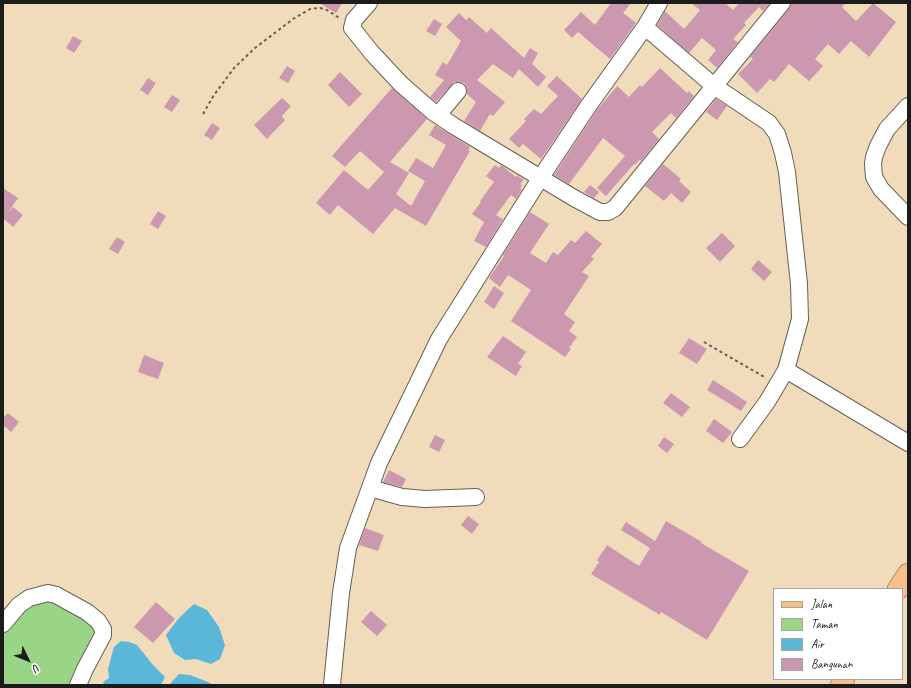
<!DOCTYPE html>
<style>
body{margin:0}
#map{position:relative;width:911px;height:688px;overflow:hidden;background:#f0dcbb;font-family:Caveat,sans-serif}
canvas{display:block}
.frame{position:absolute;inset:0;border:4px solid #1c1c1c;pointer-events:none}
.legend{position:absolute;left:773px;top:588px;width:130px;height:92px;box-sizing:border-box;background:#fff;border:1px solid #a4a4a4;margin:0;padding:5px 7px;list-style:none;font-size:12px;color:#1c1c1c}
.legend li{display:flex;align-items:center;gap:8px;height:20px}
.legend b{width:20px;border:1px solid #a4a4a4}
.north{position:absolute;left:8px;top:640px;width:40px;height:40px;-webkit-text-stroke:3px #fff;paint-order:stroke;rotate:133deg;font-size:11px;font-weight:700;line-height:16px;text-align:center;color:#1c1c1c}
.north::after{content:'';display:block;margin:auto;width:14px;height:18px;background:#1c1c1c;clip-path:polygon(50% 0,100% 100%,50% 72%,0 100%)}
</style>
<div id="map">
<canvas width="911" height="688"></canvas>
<div class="frame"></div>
<ul class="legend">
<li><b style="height:5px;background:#f8bd89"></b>Jalan</li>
<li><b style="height:11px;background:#9ad487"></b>Taman</li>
<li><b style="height:11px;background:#5ab7d8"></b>Air</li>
<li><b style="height:11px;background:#cb98b0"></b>Bangunan</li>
</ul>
<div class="north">U</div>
</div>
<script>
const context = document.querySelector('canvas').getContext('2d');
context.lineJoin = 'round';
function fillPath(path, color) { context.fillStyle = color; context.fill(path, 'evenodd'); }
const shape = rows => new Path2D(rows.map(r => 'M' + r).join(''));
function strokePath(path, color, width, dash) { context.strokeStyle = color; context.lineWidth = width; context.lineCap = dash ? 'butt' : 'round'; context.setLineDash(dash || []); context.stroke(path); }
const green = shape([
 [56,595,103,635,78,685,3,685,3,625,19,605]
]);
const water = shape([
 [194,604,207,610,219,627,225,645,220,659,211,664,196,659,185,660,174,653,166,635,179,618],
 [121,641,129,642,137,645,153,665,165,677,161,685,104,685,103,682,109,678,108,669,114,647],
 [179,674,190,675,208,682,213,685,169,685]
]);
const building = shape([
 [319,3,342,3,336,13],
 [611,3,631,3,623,13,636,23,610,59,578,32,572,38,564,30,581,12,595,25],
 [691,3,725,3,733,10,739,3,770,3,763,11,759,7,744,23,746,25,733,39,738,42,717,68,708,60,716,50,702,38,689,53,657,25,665,11,684,29,700,10],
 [791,3,846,3,842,7,856,21,873,3,896,22,869,57,851,41,839,54,828,44,815,59,823,66,809,81,789,64,774,82,770,79,757,93,738,74,753,59,750,57,789,9],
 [459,13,466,20,469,17,487,33,491,28,524,58,530,48,538,53,532,64,546,77,538,87,519,69,513,78,493,64,477,80,505,102,493,116,490,114,480,131,464,121,476,102,467,94,467,88,464,83,459,82,454,82,436,102,430,97,444,80,435,75,443,62,447,65,461,41,446,27],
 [434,19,442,24,435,36,426,31],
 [73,36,82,41,74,53,66,48],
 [287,66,295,71,288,83,279,78],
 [660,68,687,93,689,91,694,96,676,118,671,113,652,132,659,139,641,161,639,160,635,165,634,164,606,196,597,188,625,156,603,138,569,184,554,175,597,110,617,86,629,97,640,85,642,87],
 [340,72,362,94,349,107,328,85],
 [557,76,582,99,541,159,523,144,519,148,509,139,526,121,524,119,534,109,541,114,558,96,547,86],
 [148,78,156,83,148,95,140,90],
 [392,88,427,119,390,162,409,173,396,194,411,206,425,181,408,171,416,158,433,168,446,145,429,135,435,125,470,147,468,150,470,151,426,226,395,208,373,234,338,205,330,215,316,203,344,170,368,190,384,172,360,151,345,167,332,156],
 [172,95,180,100,172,112,164,107],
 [282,98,291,106,282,116,285,120,267,139,254,125],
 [716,99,727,106,717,120,706,112],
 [212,123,220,128,212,140,204,135],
 [663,164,681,179,679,181,691,192,682,203,671,193,664,201,645,186],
 [495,165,499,168,501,165,516,177,517,175,524,180,520,184,522,185,520,188,522,189,516,199,511,195,496,215,503,219,486,247,474,241,484,222,472,214,481,202,480,201,494,182,486,176],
 [590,185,599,192,594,198,584,192],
 [3,188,18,198,7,214,13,207,23,215,13,227,4,219,3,220],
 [158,211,166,216,158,229,150,224],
 [530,212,549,224,530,253,546,263,553,252,558,255,571,240,575,243,586,231,602,244,591,257,594,259,582,272,589,276,564,314,575,322,569,331,577,337,569,348,571,349,565,357,511,321,531,290,508,275,500,287,489,278,504,256,503,255],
 [722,233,735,246,720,262,706,248],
 [117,237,125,242,118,254,109,249],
 [758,260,772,272,764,281,751,269],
 [494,286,504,293,494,309,484,302],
 [503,336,526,352,518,364,522,366,516,376,487,357],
 [689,338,707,349,697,364,679,353],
 [144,355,164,363,158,379,138,372],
 [713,380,747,402,741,411,707,390],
 [671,393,690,407,682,417,663,403],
 [8,413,19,422,11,432,3,425,3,418],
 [714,419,732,432,723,443,706,431],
 [435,435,445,440,439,452,429,447],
 [664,437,674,444,667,453,658,446],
 [389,470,406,479,402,487,383,482],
 [468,516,479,524,472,534,461,525],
 [666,521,702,542,701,543,749,571,707,640,661,612,660,615,591,574,599,562,597,560,607,545,639,566,650,548,621,530,626,522,655,541],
 [365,528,384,535,378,551,359,545],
 [156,602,175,619,153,643,134,627],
 [371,611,387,625,377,636,361,622]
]);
const path = shape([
 [203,114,214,95,234,68,255,48,293,19,310,9,320,8,327,10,341,19],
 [704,342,766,378]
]);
const minor = shape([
 [369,3,354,20,352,28,372,53,401,84,433,112,454,126,574,198,600,212,608,212,615,208,782,3],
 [645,27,714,86,769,123,777,134,783,153,787,172,799,284,800,319,786,370],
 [908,106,887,129,878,146,874,157,873,164,874,177,881,189,908,217],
 [438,115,458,91],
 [740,439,767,402,786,370,908,443],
 [370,488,402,497,425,499,476,497],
 [3,624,19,605,29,598,48,593,56,595,87,612,98,621,103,629,103,635,85,669,78,685],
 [332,685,341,593,348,548,379,463,439,339,541,177,589,105,645,27,659,3]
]);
const major = shape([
 [898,589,908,574],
 [841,685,844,679]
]);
fillPath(green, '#9ad487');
fillPath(water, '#5ab7d8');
fillPath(building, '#cb98b0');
strokePath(minor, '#665f54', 18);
strokePath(major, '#665f54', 22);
strokePath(path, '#665f54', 2, [3, 3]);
strokePath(minor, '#fff', 16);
strokePath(major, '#f8bd89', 21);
</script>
